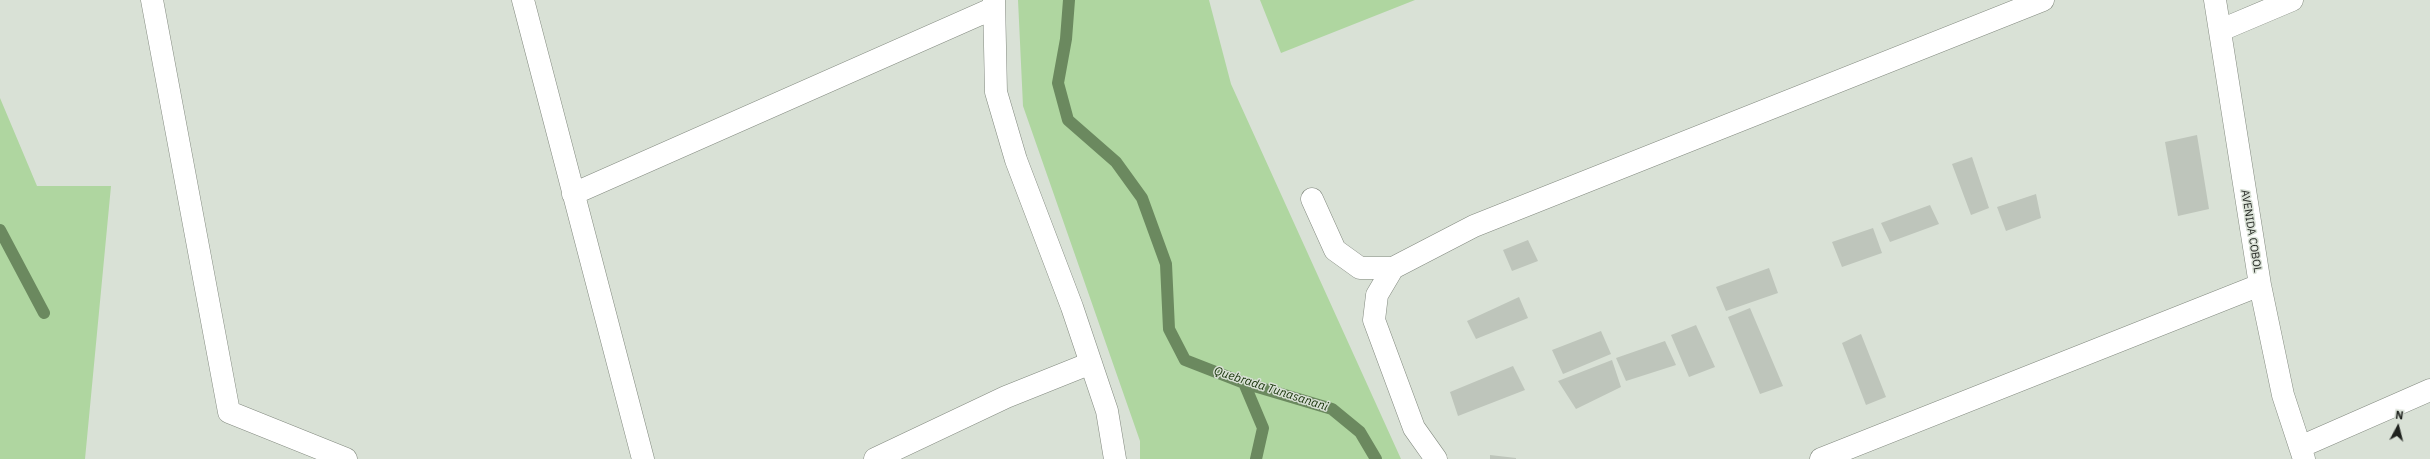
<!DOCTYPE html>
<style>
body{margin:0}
#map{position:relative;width:2430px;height:459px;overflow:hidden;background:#d9e1d6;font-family:"IBM Plex Sans",sans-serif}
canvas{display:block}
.north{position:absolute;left:2378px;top:407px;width:40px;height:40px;-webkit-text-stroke:3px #d9e1d6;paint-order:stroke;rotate:7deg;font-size:11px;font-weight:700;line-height:16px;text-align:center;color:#1f221e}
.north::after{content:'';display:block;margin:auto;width:14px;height:18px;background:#1f221e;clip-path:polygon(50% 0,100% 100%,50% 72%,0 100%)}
</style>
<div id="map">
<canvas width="2430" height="459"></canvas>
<div class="north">N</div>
</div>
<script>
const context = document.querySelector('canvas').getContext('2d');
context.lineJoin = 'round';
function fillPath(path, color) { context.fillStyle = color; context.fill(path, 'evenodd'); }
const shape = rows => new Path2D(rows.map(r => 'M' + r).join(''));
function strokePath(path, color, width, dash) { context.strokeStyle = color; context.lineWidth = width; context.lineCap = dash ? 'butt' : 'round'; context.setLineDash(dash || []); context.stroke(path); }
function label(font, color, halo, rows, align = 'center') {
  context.font = font + ' "IBM Plex Sans",sans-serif'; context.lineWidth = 3; context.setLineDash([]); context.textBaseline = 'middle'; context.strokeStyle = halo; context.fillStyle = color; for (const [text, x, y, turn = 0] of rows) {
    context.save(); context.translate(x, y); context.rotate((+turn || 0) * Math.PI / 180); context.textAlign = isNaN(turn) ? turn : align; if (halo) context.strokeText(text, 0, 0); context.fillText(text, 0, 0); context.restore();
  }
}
const green = shape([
 [1018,0,1209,0,1231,84,1401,459,1140,459,1140,441,1023,106],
 [1260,0,1415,0,1281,53],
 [0,98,37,186,111,186,85,459,0,459]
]);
const stream = shape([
 [1069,0,1066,39,1058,83,1068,120,1116,162,1142,198,1166,264,1169,329,1185,360,1244,383,1332,409,1360,432,1376,459],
 [0,230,44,313],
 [1244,383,1263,428,1256,459]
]);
const building = shape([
 [2197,135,2209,209,2178,216,2165,142],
 [1972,157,1989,208,1971,215,1952,164],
 [2036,194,2041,218,2006,231,1997,207],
 [1930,205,1939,224,1890,242,1881,223],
 [1873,228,1882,253,1842,267,1832,242],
 [1528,240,1538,261,1512,271,1503,250],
 [1769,268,1778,293,1726,311,1716,287],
 [1519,297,1528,318,1476,339,1467,321],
 [1750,308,1783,386,1760,394,1728,317],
 [1696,325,1715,367,1689,377,1671,335],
 [1601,331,1611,354,1563,374,1552,350],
 [1861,334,1886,397,1866,405,1842,343],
 [1665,341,1676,365,1626,381,1616,358],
 [1612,360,1621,387,1576,409,1558,381],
 [1513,366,1525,390,1458,416,1450,392],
 [1490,455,1516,458,1516,459,1490,459]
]);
const minor = shape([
 [152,0,229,412,346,459],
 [523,0,643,459],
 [994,0,996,92,1016,160,1072,307,1107,411,1115,459],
 [2215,0,2260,285,2283,395,2304,459],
 [2221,30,2292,0],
 [573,194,994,8],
 [1312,199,1335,250,1360,268,1393,268],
 [2300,447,2430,390],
 [875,459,1006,397,1091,363],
 [1436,459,1414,428,1374,320,1377,295,1393,268,1474,226,2043,0],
 [1821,459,2260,285]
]);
const streetNames = [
 ["AVENIDA COBOL",2251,231,81]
];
const waterNames = [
 ["Quebrada Tunasanani",1271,389,18]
];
fillPath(green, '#afd6a0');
strokePath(stream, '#6b895f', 12);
fillPath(building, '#bec5bb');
strokePath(minor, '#82897f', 23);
strokePath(minor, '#fff', 22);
label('11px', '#1f221e', '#d9e1d6', streetNames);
label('italic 12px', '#163208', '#d9e1d6', waterNames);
</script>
